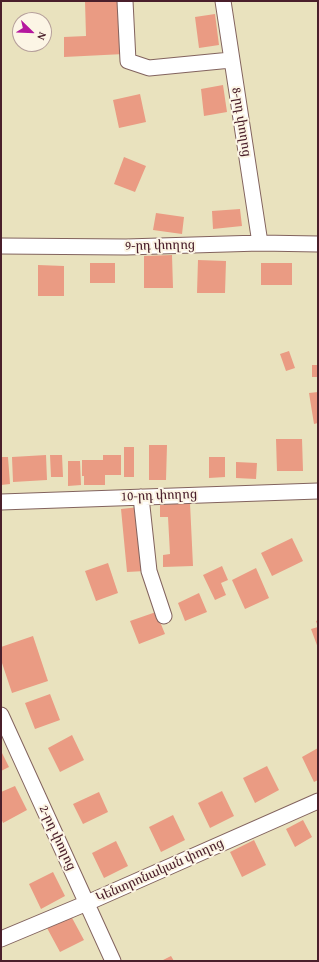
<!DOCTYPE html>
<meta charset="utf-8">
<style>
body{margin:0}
#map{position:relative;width:319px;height:962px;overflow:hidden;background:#e9e2be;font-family:"Gentium Book Plus",serif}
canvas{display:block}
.frame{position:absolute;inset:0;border:2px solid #4a1f2b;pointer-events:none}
.north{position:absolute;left:12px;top:12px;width:40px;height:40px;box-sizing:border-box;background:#fcf5e5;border:1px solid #b59f9b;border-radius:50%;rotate:113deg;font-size:11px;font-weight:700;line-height:16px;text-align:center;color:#4a1f2b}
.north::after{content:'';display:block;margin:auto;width:14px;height:18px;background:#b5179e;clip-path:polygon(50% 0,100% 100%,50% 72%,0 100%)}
</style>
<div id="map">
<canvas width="319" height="962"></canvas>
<div class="frame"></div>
<div class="north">N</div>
</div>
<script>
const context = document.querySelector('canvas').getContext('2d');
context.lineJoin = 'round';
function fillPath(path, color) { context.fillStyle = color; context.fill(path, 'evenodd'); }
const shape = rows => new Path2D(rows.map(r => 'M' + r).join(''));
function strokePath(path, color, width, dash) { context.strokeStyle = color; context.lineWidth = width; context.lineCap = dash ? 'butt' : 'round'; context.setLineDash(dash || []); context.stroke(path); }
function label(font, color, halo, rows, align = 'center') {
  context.font = font + ' "Gentium Book Plus","Noto Serif Armenian",serif'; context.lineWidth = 4; context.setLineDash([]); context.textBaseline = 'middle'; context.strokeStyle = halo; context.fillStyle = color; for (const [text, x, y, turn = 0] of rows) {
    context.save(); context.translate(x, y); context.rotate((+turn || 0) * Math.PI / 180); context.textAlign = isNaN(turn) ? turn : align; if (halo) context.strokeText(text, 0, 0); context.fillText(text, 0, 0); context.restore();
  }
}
const building = shape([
 [85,1,122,1,124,54,64,57,64,37,86,36],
 [215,14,219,45,199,48,195,17],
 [223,85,227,112,204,116,201,89],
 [140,94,146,122,119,128,113,100],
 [124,157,146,166,135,192,114,184],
 [240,209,242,226,213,229,212,211],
 [156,213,184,217,182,234,153,230],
 [172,255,173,288,144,288,144,256],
 [198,260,226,261,225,293,197,293],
 [90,263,115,263,115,283,90,283],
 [261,263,292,263,292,285,261,285],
 [38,265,64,266,64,296,38,296],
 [289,351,295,368,286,371,280,354],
 [312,365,318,365,318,377,312,377],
 [318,392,318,423,314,424,309,393],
 [276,439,302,439,303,471,277,471],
 [149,445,167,445,166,480,149,480],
 [124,447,134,447,134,477,124,477],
 [46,455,47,480,13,482,12,457],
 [50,455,62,455,63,477,51,477],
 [103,455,121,455,121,475,105,475,105,485,84,485,84,476,82,476,82,460,103,460],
 [1,457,8,457,10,484,1,485],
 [209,457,225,457,225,477,209,478],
 [68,461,80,461,81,485,68,486],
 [236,462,257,463,256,479,236,478],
 [190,503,193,566,163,567,163,555,170,554,168,517,160,517,160,505],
 [139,507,145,571,127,572,121,509],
 [292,538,303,561,272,576,261,553],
 [108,563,118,593,96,601,85,571],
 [222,566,228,580,221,583,226,595,215,600,203,575],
 [256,568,269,598,245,609,232,580],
 [199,593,207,612,185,621,178,603],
 [156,612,165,634,139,644,130,621],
 [318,620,318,648,311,629,318,627,316,621],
 [33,636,48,681,12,693,1,660,1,647],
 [50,694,60,720,35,729,25,703],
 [72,735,84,760,60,772,48,748],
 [318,748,318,780,314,782,302,757],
 [1,751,9,767,1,771],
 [267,766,279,790,255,803,243,778],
 [15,786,27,810,3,823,1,818,1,792],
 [222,791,234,816,210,828,198,803],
 [99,792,108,812,83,824,73,804],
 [173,815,185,840,161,852,149,827],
 [303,820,312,837,295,847,286,829],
 [254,840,266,865,242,877,230,852],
 [116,841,128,866,104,878,92,853],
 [53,872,65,896,41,909,29,884],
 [71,916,84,940,60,952,47,928],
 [171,956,174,961,161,961]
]);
const minor = shape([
 [125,1,128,61,149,68,231,60],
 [223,1,260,243],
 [1,246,126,247,260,243,318,244],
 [141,497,149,571,164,616],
 [1,502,318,491],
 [1,715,113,961],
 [1,939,87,903,318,801]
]);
const streetNames = [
 ["8-րդ փողոց",241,122,81],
 ["9-րդ փողոց",160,246,-1],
 ["10-րդ փողոց",159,496,-2],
 ["2-րդ փողոց",57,838,65],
 ["Կենտրոնական փողոց",160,871,-24]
];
fillPath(building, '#ea9b83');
strokePath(minor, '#82635e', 17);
strokePath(minor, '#fff', 15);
label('13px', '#4a1f2b', '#fcf5e5', streetNames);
</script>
